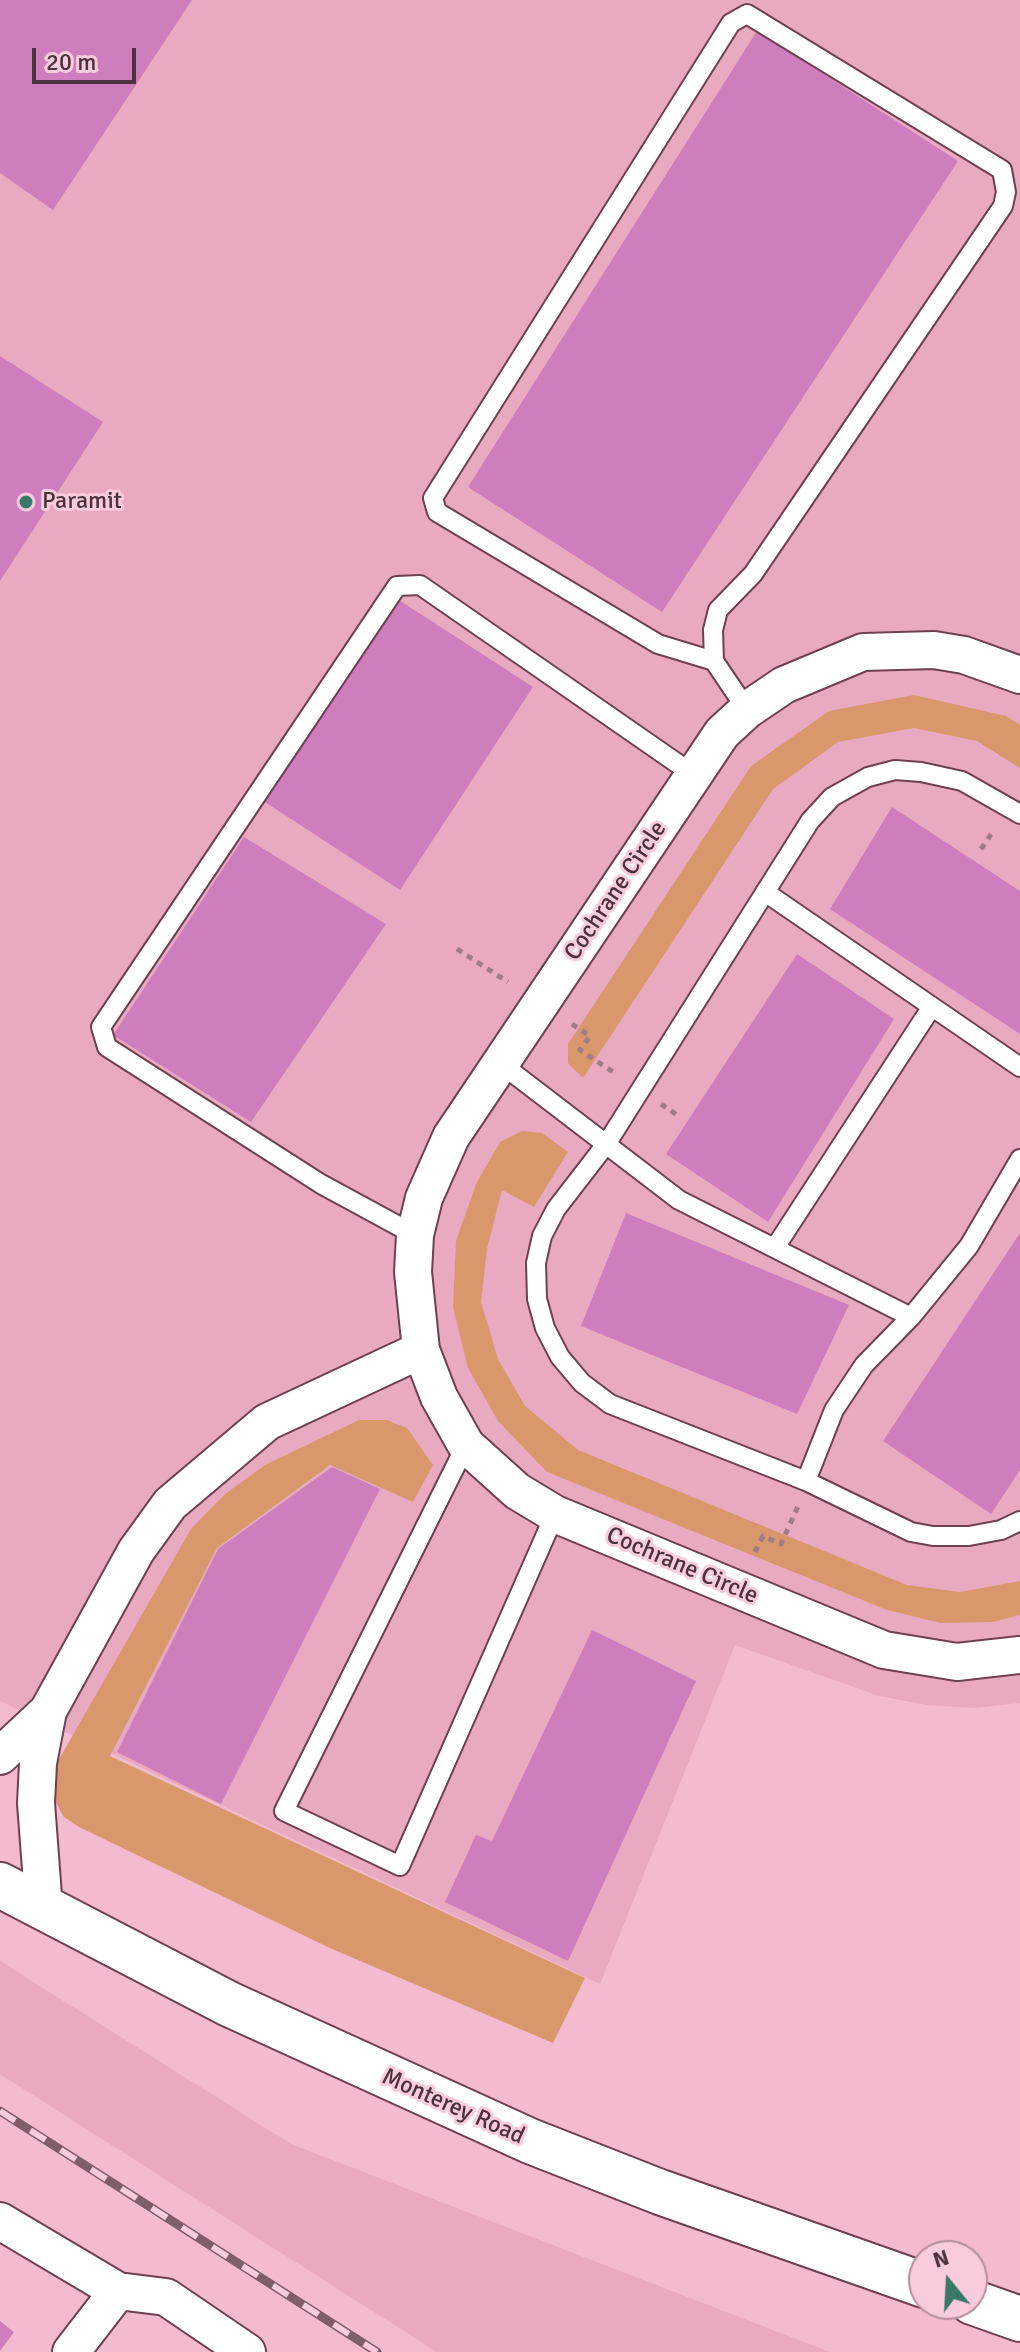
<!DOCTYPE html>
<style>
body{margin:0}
#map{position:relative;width:1020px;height:2352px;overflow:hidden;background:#f4bacf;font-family:Signika,sans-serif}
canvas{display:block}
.north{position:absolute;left:908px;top:2240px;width:80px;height:80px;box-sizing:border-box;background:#facbdc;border:2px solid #b48e9c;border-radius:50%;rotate:342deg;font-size:22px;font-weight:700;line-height:32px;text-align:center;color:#4a333c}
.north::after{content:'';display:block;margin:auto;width:28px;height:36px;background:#387969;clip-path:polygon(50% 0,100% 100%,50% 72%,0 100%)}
.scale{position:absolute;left:32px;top:48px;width:104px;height:36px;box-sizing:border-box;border:4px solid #4a333c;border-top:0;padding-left:10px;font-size:24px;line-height:28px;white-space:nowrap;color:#4a333c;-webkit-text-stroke:6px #facbdc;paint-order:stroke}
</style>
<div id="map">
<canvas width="1020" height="2352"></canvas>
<div class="north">N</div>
<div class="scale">20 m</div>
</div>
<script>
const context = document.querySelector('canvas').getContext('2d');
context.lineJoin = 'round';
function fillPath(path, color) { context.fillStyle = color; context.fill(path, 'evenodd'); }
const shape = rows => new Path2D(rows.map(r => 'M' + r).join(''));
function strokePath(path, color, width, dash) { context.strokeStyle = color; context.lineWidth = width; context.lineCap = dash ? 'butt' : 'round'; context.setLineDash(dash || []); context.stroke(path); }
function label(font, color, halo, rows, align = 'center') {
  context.font = font + ' Signika,sans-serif'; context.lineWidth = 6; context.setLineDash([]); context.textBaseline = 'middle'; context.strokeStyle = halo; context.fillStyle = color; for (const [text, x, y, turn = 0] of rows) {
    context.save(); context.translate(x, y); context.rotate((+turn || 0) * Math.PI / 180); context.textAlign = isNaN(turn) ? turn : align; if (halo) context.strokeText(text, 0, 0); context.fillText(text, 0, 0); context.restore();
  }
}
const built = shape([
 [0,0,1020,0,1020,1703,975,1708,927,1705,879,1696,735,1645,600,1984,0,1701],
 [0,1961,291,2144,830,2352,437,2352,0,2074]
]);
const green = shape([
 [914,695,1006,716,1020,725,1020,768,977,741,914,728,838,742,773,789,583,1078,568,1063,568,1044,751,766,829,711],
 [522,1131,542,1133,568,1152,534,1207,502,1190,487,1249,481,1302,498,1359,525,1406,578,1450,907,1585,960,1592,1020,1581,1020,1615,993,1622,941,1623,887,1610,547,1472,498,1421,468,1368,453,1307,456,1241,476,1184,500,1142],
 [359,1420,387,1420,407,1428,433,1465,413,1502,330,1465,217,1548,110,1756,585,1978,553,2043,332,1949,79,1827,64,1817,52,1796,54,1768,191,1529,225,1494,265,1465]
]);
const building = shape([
 [0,0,192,0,53,210,0,173],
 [757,31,958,161,662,612,468,487],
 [0,356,103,422,0,581],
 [399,600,533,687,400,890,265,802],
 [892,807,1020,891,1020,1034,830,909],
 [244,837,386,924,251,1122,113,1035],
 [797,954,894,1019,768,1222,666,1154],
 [626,1213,849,1305,797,1414,581,1326],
 [1020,1233,1020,1470,991,1514,883,1441],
 [332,1467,380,1489,221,1804,117,1752,218,1549],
 [592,1630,696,1681,568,1961,445,1902,476,1835,492,1841],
 [0,2321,14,2332,0,2351]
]);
const path = shape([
 [981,849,994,830],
 [457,949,508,982],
 [572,1024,590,1036,580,1050,616,1074],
 [661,1104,677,1115],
 [755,1552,763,1536,781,1544,799,1504]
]);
const lane = shape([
 [714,661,658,644,437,512,433,498,731,23,747,14,1002,170,1006,192,1003,206,753,574,718,610,713,630,714,661,747,710],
 [1020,814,962,781,921,772,895,770,868,777,832,797,810,821,607,1143,556,1209,542,1236,536,1263,537,1299,545,1328,560,1357,582,1383,610,1404,806,1481,911,1532,933,1536,969,1536,1001,1530,1020,1521],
 [765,892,1020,1067],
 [500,1063,679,1200,911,1317],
 [415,1235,321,1184,107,1047,101,1027,397,586,420,585,694,775],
 [776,1246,931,1008],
 [466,1445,284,1811,400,1866,555,1514],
 [806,1481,834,1410,864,1365,911,1317,969,1246,1020,1159]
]);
const street = shape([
 [1020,675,964,655,934,650,863,652,784,685,747,710,722,733,451,1137,424,1198,415,1235,413,1272,421,1350,439,1397,466,1445,517,1491,555,1514,884,1650,957,1662,1020,1655],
 [0,1756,48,1711,136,1551,170,1504,267,1422,421,1350],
 [44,1909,36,1803,38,1763,48,1711],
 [0,2221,118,2291,166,2297,247,2352],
 [71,2352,118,2291]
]);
const primary = shape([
 [0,1885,229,2004,530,2141,660,2192,924,2285],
 [972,2302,1020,2319]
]);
const rail = shape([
 [0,2111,377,2352]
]);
const markers = [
 [26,502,8,"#387969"]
];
const poiNames = [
 ["Paramit",42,502]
];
const streetNames = [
 ["Cochrane Circle",616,891,-56],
 ["Cochrane Circle",682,1566,23],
 ["Monterey Road",453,2107,24]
];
fillPath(built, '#e9aac1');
fillPath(green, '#d9986c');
fillPath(building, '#ce7dbd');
strokePath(lane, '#6f3f52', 22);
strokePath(street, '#6f3f52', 40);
strokePath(primary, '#6f3f52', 48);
strokePath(path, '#a37a89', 5, [6, 6]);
strokePath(lane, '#fff', 18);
strokePath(street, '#fff', 36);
strokePath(primary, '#fff', 44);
strokePath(rail, '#7f5d69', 9);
strokePath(rail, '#facbdc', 6, [18]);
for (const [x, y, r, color] of markers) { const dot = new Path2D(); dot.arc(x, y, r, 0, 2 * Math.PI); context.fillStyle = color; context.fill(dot); strokePath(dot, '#facbdc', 3); }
label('24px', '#4a333c', '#facbdc', poiNames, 'left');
label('24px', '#4a333c', '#facbdc', streetNames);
</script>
